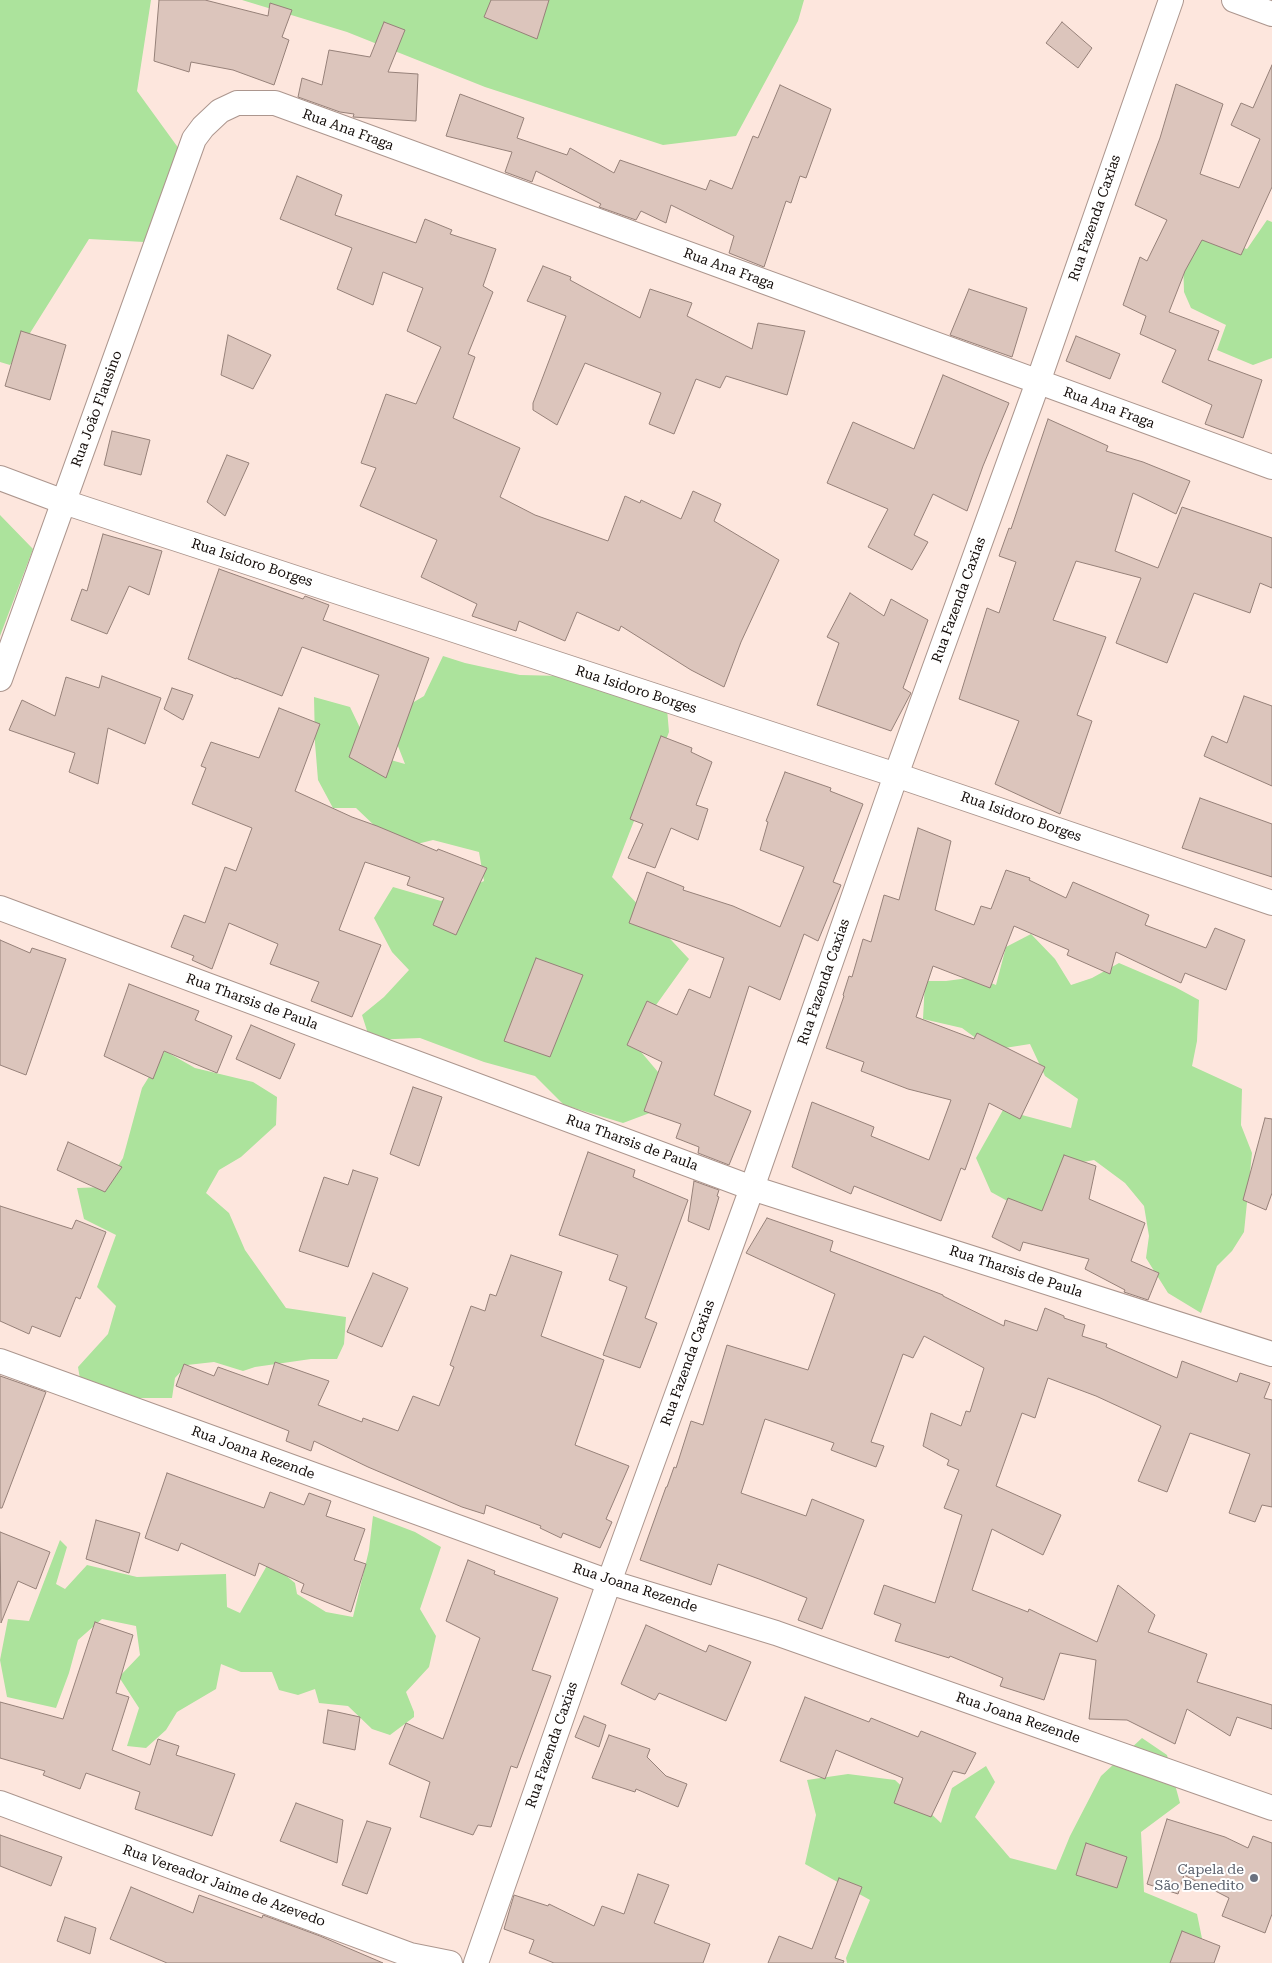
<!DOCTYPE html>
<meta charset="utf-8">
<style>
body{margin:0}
canvas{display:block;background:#fde6dd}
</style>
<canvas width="1272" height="1963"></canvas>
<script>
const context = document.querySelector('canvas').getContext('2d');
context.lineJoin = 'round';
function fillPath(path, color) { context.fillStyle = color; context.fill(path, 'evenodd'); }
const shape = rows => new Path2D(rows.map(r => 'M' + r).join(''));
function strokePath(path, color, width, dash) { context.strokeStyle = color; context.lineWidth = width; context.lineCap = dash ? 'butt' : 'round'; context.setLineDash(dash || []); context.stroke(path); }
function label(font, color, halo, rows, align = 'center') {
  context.font = font + ' "Roboto Serif",serif'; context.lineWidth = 4; context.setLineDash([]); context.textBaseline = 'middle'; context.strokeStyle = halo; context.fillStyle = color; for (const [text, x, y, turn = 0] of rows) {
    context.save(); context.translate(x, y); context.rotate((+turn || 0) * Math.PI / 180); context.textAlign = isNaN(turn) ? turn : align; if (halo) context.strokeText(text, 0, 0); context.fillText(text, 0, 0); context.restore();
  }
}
const green = shape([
 [0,0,151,0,137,91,182,153,144,242,89,239,10,365,0,362],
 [242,0,804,0,798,21,736,136,663,145,485,87,347,32],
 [1267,220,1272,222,1272,358,1253,365,1217,350,1226,325,1191,308,1184,292,1183,259,1195,232,1247,249],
 [0,515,33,549,0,636],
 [443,656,465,663,520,675,563,676,667,709,669,732,612,877,689,959,631,1040,658,1072,655,1111,623,1123,564,1105,535,1076,484,1062,420,1038,370,1040,362,1015,384,997,409,970,392,952,374,918,393,887,441,901,484,881,479,852,433,840,409,846,377,828,356,808,333,808,318,780,315,743,314,697,350,707,373,755,405,764,387,718,424,696],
 [1031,934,1055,959,1071,985,1092,978,1119,963,1175,987,1199,1000,1197,1041,1192,1066,1242,1089,1241,1125,1252,1153,1244,1232,1232,1251,1217,1266,1201,1313,1168,1293,1146,1258,1149,1236,1144,1206,1125,1183,1094,1160,1072,1164,1055,1214,1031,1214,991,1192,976,1158,1003,1110,1071,1128,1078,1099,1045,1076,1030,1044,992,1050,962,1028,923,1019,925,981,946,981,976,977,996,985,1006,947],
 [165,1051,195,1068,253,1082,277,1097,276,1125,241,1157,219,1170,206,1193,229,1213,245,1250,286,1308,346,1317,344,1344,337,1359,311,1359,255,1367,243,1371,214,1362,187,1365,175,1378,172,1398,125,1398,81,1385,78,1367,108,1334,116,1306,97,1287,116,1235,84,1219,77,1188,105,1187,123,1158,142,1088],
 [373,1516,415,1532,441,1547,420,1609,436,1636,429,1667,406,1692,414,1712,414,1717,390,1735,372,1729,348,1706,319,1703,315,1689,298,1695,279,1690,272,1672,241,1672,221,1664,216,1689,177,1712,166,1730,146,1748,127,1746,139,1708,119,1677,140,1655,136,1626,102,1619,78,1640,69,1673,56,1708,7,1697,0,1660,8,1619,29,1621,60,1540,67,1547,56,1584,65,1589,87,1565,137,1577,226,1574,227,1607,240,1613,269,1562,295,1583,297,1594,326,1612,353,1617,369,1550],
 [1142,1738,1167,1755,1180,1803,1141,1832,1144,1892,1197,1914,1207,1963,847,1963,846,1958,870,1900,805,1864,816,1815,807,1780,848,1774,895,1780,941,1823,952,1788,986,1766,995,1782,975,1817,1010,1858,1056,1870,1070,1836,1101,1776]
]);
const building = shape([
 [159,0,205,0,268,16,270,3,292,10,282,37,289,40,274,85,233,70,191,62,189,72,154,61,159,0],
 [491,0,549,0,537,39,484,17,491,0],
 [384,22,405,30,388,72,418,74,416,121,353,117,354,114,340,112,298,97,302,78,322,85,329,50,370,57,384,22],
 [1062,22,1092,48,1078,68,1046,43,1062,22],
 [1272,65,1272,187,1241,255,1202,240,1185,271,1169,312,1219,331,1208,360,1262,380,1243,438,1205,424,1212,405,1162,382,1176,350,1140,334,1146,316,1123,305,1140,257,1147,261,1167,220,1135,205,1160,138,1176,84,1223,104,1200,174,1239,188,1260,139,1231,125,1241,103,1253,108,1272,65],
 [780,85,831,109,806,178,800,176,791,203,786,201,764,267,729,253,734,236,671,205,666,223,641,211,636,220,599,207,601,204,536,171,532,182,505,172,512,152,446,136,460,94,524,118,517,138,567,155,570,148,614,173,620,160,706,190,710,180,732,189,753,136,758,138,780,85],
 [297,176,342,195,335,215,416,243,425,219,452,230,450,234,496,249,483,286,493,292,468,354,475,357,453,418,520,448,500,497,535,515,608,541,625,496,640,503,641,500,681,519,693,491,721,504,714,521,779,560,741,642,724,687,691,670,621,626,619,631,577,612,565,641,519,621,516,631,472,616,477,604,421,577,437,540,360,506,376,468,361,463,386,394,416,404,441,347,407,331,423,288,383,272,373,305,337,289,352,248,280,219,297,176],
 [543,266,571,277,570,280,640,318,650,289,692,303,687,316,752,349,758,323,805,331,787,395,726,376,720,388,696,379,674,434,649,424,661,393,585,363,557,425,533,410,533,403,566,316,527,301,543,266],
 [969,289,1027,308,1012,357,950,335,969,289],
 [21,331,66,345,50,400,5,386,21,331],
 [228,335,271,355,253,389,221,375,228,335],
 [1076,336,1120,354,1110,379,1066,361,1076,336],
 [943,375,1009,403,983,466,967,511,933,494,914,535,928,542,912,570,868,547,888,509,827,483,853,422,914,449,943,375],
 [1048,419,1108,446,1106,451,1143,462,1190,481,1176,514,1133,493,1115,551,1158,568,1182,507,1272,538,1272,588,1260,583,1250,613,1194,593,1167,663,1116,643,1141,578,1076,561,1053,620,1106,637,1077,715,1092,721,1060,814,995,784,1019,721,959,699,987,608,999,613,1016,562,999,556,1009,528,1011,529,1048,419],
 [112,431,150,440,141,475,104,465,112,431],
 [227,455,249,463,225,516,207,502,227,455],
 [103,534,162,551,149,595,129,586,107,634,71,620,82,589,87,591,103,534],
 [219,569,303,599,305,596,329,605,323,620,429,658,386,778,349,757,379,675,302,647,282,696,236,678,236,679,188,659,219,569],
 [850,593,884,616,891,599,928,620,903,688,911,693,891,731,817,705,839,643,827,637,850,593],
 [102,676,161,698,145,744,108,728,98,784,69,772,75,753,9,730,22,700,55,716,66,677,99,688,102,676],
 [172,688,193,695,183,720,164,709,172,688],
 [1244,696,1272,706,1272,786,1204,756,1212,736,1227,743,1244,696],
 [279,708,320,724,295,791,352,817,377,826,437,851,438,849,487,868,456,935,433,925,444,898,407,885,410,877,365,862,339,930,381,945,352,1017,311,1001,319,982,270,964,278,944,229,923,212,969,192,960,194,956,171,947,184,915,205,923,225,867,236,871,252,828,192,804,206,768,201,766,211,742,259,758,279,708],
 [661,736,692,748,691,752,712,762,696,805,708,809,698,840,671,828,655,868,628,858,643,824,630,819,661,736],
 [785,772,831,788,830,791,863,804,833,882,841,885,818,941,804,934,780,1000,749,986,714,1095,751,1111,729,1165,698,1153,699,1147,676,1138,681,1124,644,1111,662,1062,627,1045,647,1001,677,1015,689,989,710,998,724,958,629,923,647,872,684,887,683,890,733,906,780,927,804,867,760,850,768,822,766,821,785,772],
 [1200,798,1272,824,1272,877,1182,848,1200,798],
 [918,828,951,841,935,910,974,925,981,906,991,909,1006,870,1030,878,1029,880,1066,898,1073,882,1149,915,1145,925,1206,948,1215,928,1245,940,1226,990,1185,973,1181,983,1116,952,1110,974,1067,955,1069,950,1014,926,990,988,933,966,916,1017,974,1039,977,1033,1045,1067,1020,1119,989,1103,965,1170,961,1168,941,1221,854,1186,851,1194,792,1167,812,1102,874,1127,871,1136,929,1160,951,1100,908,1089,861,1071,864,1062,826,1048,844,996,843,995,849,976,852,977,863,939,871,942,884,895,899,900,918,828],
 [0,940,30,953,32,948,66,959,26,1075,0,1065,0,940],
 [536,958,583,975,550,1057,504,1041,536,958],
 [129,984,199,1011,195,1020,232,1036,217,1073,164,1051,153,1079,104,1056,129,984],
 [251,1025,295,1044,280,1079,236,1059,251,1025],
 [413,1087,442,1097,419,1166,390,1154,413,1087],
 [1265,1118,1272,1119,1272,1193,1266,1210,1243,1200,1265,1118],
 [68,1142,122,1167,105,1192,57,1170,68,1142],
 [588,1152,635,1170,633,1177,688,1200,645,1318,657,1323,640,1368,603,1355,627,1287,609,1280,618,1255,559,1235,588,1152],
 [1064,1155,1096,1166,1089,1199,1145,1223,1131,1261,1159,1273,1148,1300,1124,1292,1125,1290,1085,1269,1089,1259,1023,1242,1020,1251,992,1237,1008,1198,1042,1211,1064,1155],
 [353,1170,378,1178,348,1267,299,1251,324,1177,348,1185,353,1170],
 [694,1181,719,1190,717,1196,719,1197,709,1230,688,1221,694,1181],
 [0,1206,72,1229,76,1220,106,1232,80,1299,76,1297,60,1337,32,1326,29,1334,0,1321,0,1206],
 [767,1218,833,1241,830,1251,943,1295,943,1296,1004,1326,1005,1320,1037,1331,1045,1308,1064,1316,1064,1318,1085,1325,1082,1336,1107,1344,1106,1347,1177,1378,1182,1361,1237,1382,1240,1373,1270,1383,1264,1398,1272,1400,1272,1507,1262,1505,1255,1522,1229,1513,1250,1454,1190,1433,1167,1492,1138,1481,1161,1426,1096,1396,1048,1378,1035,1418,1022,1413,996,1486,1061,1515,1043,1555,992,1529,972,1590,1028,1612,1029,1609,1097,1642,1118,1585,1155,1615,1148,1632,1207,1654,1197,1682,1272,1705,1272,1729,1237,1717,1230,1736,1187,1709,1175,1744,1127,1720,1089,1719,1096,1660,1060,1653,1044,1700,1000,1686,1003,1678,950,1656,949,1658,895,1641,901,1624,874,1614,884,1585,935,1603,962,1515,944,1508,959,1470,947,1465,949,1460,923,1446,931,1413,961,1426,966,1411,970,1412,984,1368,924,1336,913,1358,903,1354,871,1442,884,1446,876,1467,831,1450,834,1443,765,1419,741,1493,806,1516,812,1499,864,1520,822,1629,798,1620,807,1598,759,1579,718,1564,711,1585,640,1560,666,1487,667,1487,674,1467,676,1468,691,1421,703,1425,727,1345,808,1370,835,1294,746,1253,767,1218],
 [511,1255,562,1272,541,1336,604,1360,575,1445,629,1466,606,1519,612,1522,600,1548,563,1533,561,1538,540,1528,541,1526,486,1505,484,1514,462,1507,368,1467,314,1441,311,1451,286,1441,289,1431,176,1386,184,1364,214,1376,218,1367,268,1385,275,1362,329,1381,318,1405,362,1422,363,1418,398,1431,413,1396,439,1406,454,1367,450,1365,471,1306,485,1311,490,1294,496,1296,511,1255],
 [373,1273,408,1288,382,1347,347,1332,373,1273],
 [0,1376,46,1392,2,1508,0,1508,0,1376],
 [167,1473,264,1508,270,1492,304,1505,309,1493,331,1501,326,1516,365,1529,354,1560,366,1564,351,1612,301,1592,304,1584,259,1563,255,1576,181,1543,178,1551,145,1538,167,1473],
 [96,1520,140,1533,129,1573,86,1559,96,1520],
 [0,1532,50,1552,36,1589,18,1581,1,1623,0,1532],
 [468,1560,495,1571,494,1574,558,1598,532,1670,551,1676,517,1768,511,1766,491,1827,478,1825,473,1835,420,1817,430,1782,389,1764,406,1723,443,1739,480,1638,446,1621,468,1560],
 [95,1622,133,1635,116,1693,129,1697,112,1750,150,1765,158,1739,179,1746,176,1755,235,1774,212,1836,135,1809,140,1792,86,1773,80,1789,43,1775,45,1771,0,1758,0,1702,63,1719,95,1622],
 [646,1625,706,1652,709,1645,751,1662,726,1721,659,1693,655,1700,621,1684,646,1625],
 [805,1697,869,1722,871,1718,918,1737,921,1731,976,1753,965,1774,953,1771,931,1817,894,1803,903,1778,836,1750,825,1779,780,1761,805,1697],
 [328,1710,360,1717,355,1750,323,1743,328,1710],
 [584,1716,606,1725,599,1747,575,1737,584,1716],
 [609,1735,650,1749,647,1757,666,1776,687,1784,678,1807,636,1789,635,1792,592,1778,609,1735],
 [296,1803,343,1820,337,1863,280,1841,296,1803],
 [1167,1819,1225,1837,1248,1848,1253,1836,1272,1843,1272,1914,1265,1933,1222,1916,1229,1898,1184,1875,1178,1894,1147,1884,1167,1819],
 [367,1821,391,1828,367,1894,342,1885,367,1821],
 [0,1835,62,1857,51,1886,0,1866,0,1835],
 [1086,1843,1127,1857,1117,1888,1076,1875,1086,1843],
 [638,1874,669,1885,654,1923,710,1944,703,1963,554,1963,529,1953,534,1940,504,1929,514,1895,548,1906,549,1904,594,1926,602,1906,624,1914,638,1874],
 [839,1878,862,1887,835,1958,844,1961,843,1963,768,1963,779,1936,812,1949,839,1878],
 [131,1887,193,1913,199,1895,262,1918,263,1915,320,1936,383,1963,167,1963,110,1939,131,1887],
 [65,1917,96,1928,90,1954,57,1941,65,1917],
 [1182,1931,1220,1946,1214,1963,1170,1963,1182,1931]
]);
const minor = shape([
 [1234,0,1272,14],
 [0,478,64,502,896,775,1272,903],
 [0,679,194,139,203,127,220,111,237,103,275,103,1272,467],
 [0,908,752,1188,1272,1354],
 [0,1361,609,1582,776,1633,1272,1808],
 [0,1803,410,1955,450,1963],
 [476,1963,609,1582,752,1188,896,775,1038,382,1171,0]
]);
const markers = [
 [1254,1878,5,"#6b7280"]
];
const streetNames = [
 ["Rua Ana Fraga",348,130,20],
 ["Rua Fazenda Caxias",1095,218,-71],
 ["Rua Ana Fraga",729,269,20],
 ["Rua Ana Fraga",1109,408,20],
 ["Rua João Flausino",97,409,-70],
 ["Rua Isidoro Borges",252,563,18],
 ["Rua Fazenda Caxias",959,600,-70],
 ["Rua Isidoro Borges",636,690,18],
 ["Rua Isidoro Borges",1021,817,19],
 ["Rua Fazenda Caxias",824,982,-71],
 ["Rua Tharsis de Paula",252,1002,20],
 ["Rua Tharsis de Paula",632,1143,20],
 ["Rua Tharsis de Paula",1016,1272,18],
 ["Rua Fazenda Caxias",688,1363,-70],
 ["Rua Joana Rezende",253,1453,20],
 ["Rua Joana Rezende",635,1588,18],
 ["Rua Joana Rezende",1018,1718,19],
 ["Rua Fazenda Caxias",552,1745,-71],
 ["Rua Vereador Jaime de Azevedo",224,1886,20]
];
const worshipNames = [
 ["Capela de",1244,1870],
 ["São Benedito",1244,1886]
];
fillPath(green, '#ace39c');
fillPath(building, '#dcc5bc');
strokePath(building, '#968179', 1);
strokePath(minor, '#ac968e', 26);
strokePath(minor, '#fff', 24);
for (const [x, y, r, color] of markers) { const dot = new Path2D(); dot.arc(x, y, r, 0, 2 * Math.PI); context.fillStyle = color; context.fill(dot); strokePath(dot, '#fff', 2); }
label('14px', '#140d0a', '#fff', streetNames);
label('14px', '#5b616d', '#fff', worshipNames, 'right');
</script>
